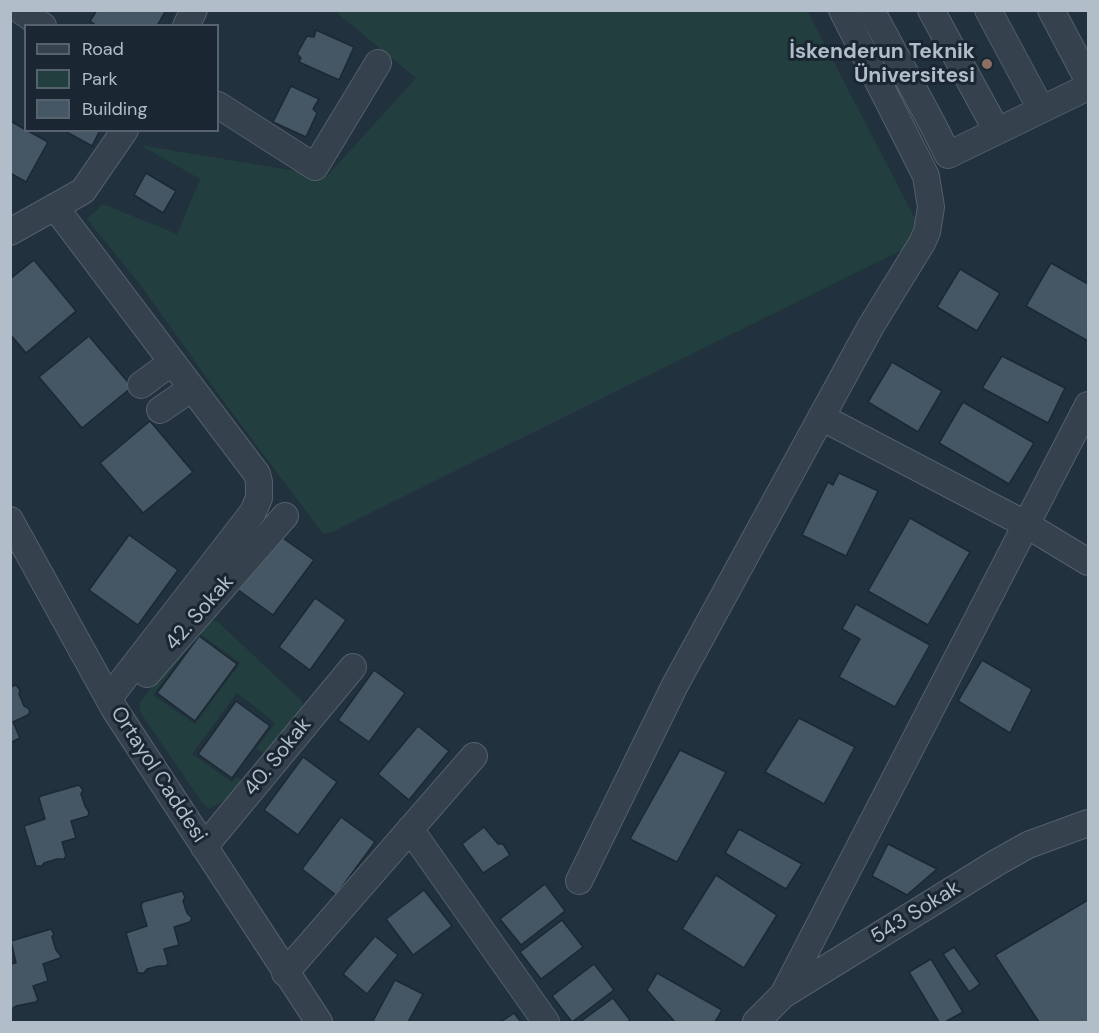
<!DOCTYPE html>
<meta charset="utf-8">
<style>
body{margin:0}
#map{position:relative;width:1099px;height:1033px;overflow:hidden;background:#21313d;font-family:"DM Sans",sans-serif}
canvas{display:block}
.frame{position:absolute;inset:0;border:12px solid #b1bdc9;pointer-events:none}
.legend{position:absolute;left:24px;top:24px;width:195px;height:108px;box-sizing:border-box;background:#1a2732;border:2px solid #56636e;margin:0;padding:8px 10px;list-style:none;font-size:18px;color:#b1bdc9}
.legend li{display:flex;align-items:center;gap:12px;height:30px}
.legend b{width:30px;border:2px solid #56636e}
</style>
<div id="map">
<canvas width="1099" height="1033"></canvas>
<div class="frame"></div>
<ul class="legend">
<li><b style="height:8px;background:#35424d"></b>Road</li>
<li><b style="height:16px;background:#233e3e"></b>Park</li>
<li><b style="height:16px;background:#455764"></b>Building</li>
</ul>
</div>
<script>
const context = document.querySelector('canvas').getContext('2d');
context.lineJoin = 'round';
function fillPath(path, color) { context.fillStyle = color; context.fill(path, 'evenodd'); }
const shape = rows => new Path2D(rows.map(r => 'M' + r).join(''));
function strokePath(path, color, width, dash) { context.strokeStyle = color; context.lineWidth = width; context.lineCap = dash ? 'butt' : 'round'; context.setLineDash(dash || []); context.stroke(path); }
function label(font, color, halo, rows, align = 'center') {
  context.font = font + ' "DM Sans",sans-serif'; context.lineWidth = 6; context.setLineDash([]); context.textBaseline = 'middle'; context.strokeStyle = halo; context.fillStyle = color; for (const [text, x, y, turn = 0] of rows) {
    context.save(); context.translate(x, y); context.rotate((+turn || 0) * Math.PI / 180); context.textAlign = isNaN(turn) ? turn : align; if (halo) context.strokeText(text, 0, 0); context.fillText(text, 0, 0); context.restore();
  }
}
const green = shape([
 [807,10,921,230,912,245,332,532,323,534,221,398,142,287,87,219,103,204,177,234,200,179,140,145,327,176,416,78,337,13,341,11],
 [213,621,217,621,302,701,303,709,270,750,264,753,256,749,275,723,237,693,192,754,232,782,237,777,247,783,227,799,209,809,201,801,140,712,140,702,203,624],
 [199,633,240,663,195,724,153,695]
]);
const building = shape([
 [97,10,166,10,157,26,97,26,90,21,97,10],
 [316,30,354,47,339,80,299,62,301,58,297,54,307,36,314,37,316,30],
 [291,86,319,99,313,109,317,113,306,137,273,122,291,86],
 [10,121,48,142,26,182,10,173,10,121],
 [63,130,100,130,92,146,63,130],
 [146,173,176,191,163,213,134,195,146,173],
 [34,260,76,311,26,353,10,334,10,279,34,260],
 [1051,263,1088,284,1088,341,1026,306,1051,263],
 [960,269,1000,293,977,331,937,307,960,269],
 [89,336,132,387,82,428,39,377,89,336],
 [1002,356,1065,388,1048,423,982,388,1002,356],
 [892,362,942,391,918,432,868,402,892,362],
 [963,402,1034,443,1009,484,939,443,963,402],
 [150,421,193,472,143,513,100,463,150,421],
 [839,473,878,491,846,556,802,535,828,482,833,485,839,473],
 [910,518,970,552,928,625,868,591,910,518],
 [277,534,314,560,273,615,237,589,277,534],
 [129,535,178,570,138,625,89,590,129,535],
 [315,598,346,620,310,670,279,647,315,598],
 [856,604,930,645,895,707,839,677,860,639,842,629,856,604],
 [199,636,237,664,195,721,157,693,199,636],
 [982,660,1032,689,1010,733,958,701,982,660],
 [374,670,405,693,369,742,338,720,374,670],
 [16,685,20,690,19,694,24,706,28,708,30,712,28,715,13,722,20,738,10,743,10,687,16,685],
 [236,701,270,726,232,778,198,754,236,701],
 [799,718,855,747,824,804,765,772,799,718],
 [418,726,449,751,409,800,378,774,418,726],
 [680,750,726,772,677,862,630,839,680,750],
 [303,757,337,782,298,835,264,810,303,757],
 [79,785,83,790,81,794,85,806,89,812,88,816,71,821,76,838,62,842,66,856,64,859,57,859,44,863,42,866,36,866,24,826,45,819,39,798,41,796,79,785],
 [341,817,375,842,336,895,302,869,341,817],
 [484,827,498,844,503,844,510,855,483,873,462,844,484,827],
 [739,829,802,864,786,889,725,853,739,829],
 [888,844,937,869,907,895,872,876,888,844],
 [716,875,777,915,744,968,682,929,716,875],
 [545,884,565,911,521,945,500,919,545,884],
 [424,890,452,926,413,955,386,919,424,890],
 [182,891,185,897,183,901,187,913,192,918,190,922,174,927,179,945,164,949,168,963,166,966,159,966,147,969,144,973,138,973,126,933,147,926,141,906,143,902,182,891],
 [1088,900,1088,1022,1039,1022,995,955,1088,900],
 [562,920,583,947,541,979,520,952,562,920],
 [51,929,54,934,52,937,56,950,61,956,60,958,43,964,48,981,33,986,38,1000,36,1002,16,1006,10,1010,10,964,16,963,11,941,51,929],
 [375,936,398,955,367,994,343,974,375,936],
 [954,947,980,984,969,992,943,954,954,947],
 [931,959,963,1012,945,1022,939,1022,909,972,931,959],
 [594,964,614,990,572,1022,552,996,594,964],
 [657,973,722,1010,715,1022,675,1022,647,990,657,973],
 [395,980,423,994,408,1022,376,1022,373,1021,395,980],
 [613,998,630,1020,627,1022,580,1022,613,998],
 [514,1013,521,1022,501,1022,514,1013]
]);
const minor = shape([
 [20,10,43,26],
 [871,10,934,127,948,155,1088,87],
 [931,10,997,131],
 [988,10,1041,109],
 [1051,10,1088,80],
 [186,26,194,10],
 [218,105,315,167,378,63],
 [55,207,257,474,259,482,259,498,253,512,109,698],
 [10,232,83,191,125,130],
 [141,385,172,362],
 [160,410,192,388],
 [821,417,1027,525,1088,562],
 [10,520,115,710,319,1022],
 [147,674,285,516],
 [410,829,546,1022],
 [204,847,353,667],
 [579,881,675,685,871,326,922,243,927,232,931,207,926,176,842,10],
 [285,973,474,756],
 [783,995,1088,405],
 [756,1022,783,995,996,863,1028,845,1088,823]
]);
const markers = [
 [987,64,6,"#8d6e63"]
];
const poiNames = [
 ["İskenderun Teknik",975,52],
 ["Üniversitesi",975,76]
];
const streetNames = [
 ["42. Sokak",200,613,-49],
 ["40. Sokak",278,757,-51],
 ["Ortayol Caddesi",158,775,57],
 ["543 Sokak",916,913,-32]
];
fillPath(green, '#233e3e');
fillPath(building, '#455764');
strokePath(building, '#1c2934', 1.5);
strokePath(minor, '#53606b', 28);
strokePath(minor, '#35424d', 26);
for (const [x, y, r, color] of markers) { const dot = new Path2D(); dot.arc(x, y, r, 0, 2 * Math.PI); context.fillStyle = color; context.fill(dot); strokePath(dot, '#1a2732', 2); }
label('bold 21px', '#b1bdc9', '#1a2732', poiNames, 'right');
label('21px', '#b1bdc9', '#1a2732', streetNames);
</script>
